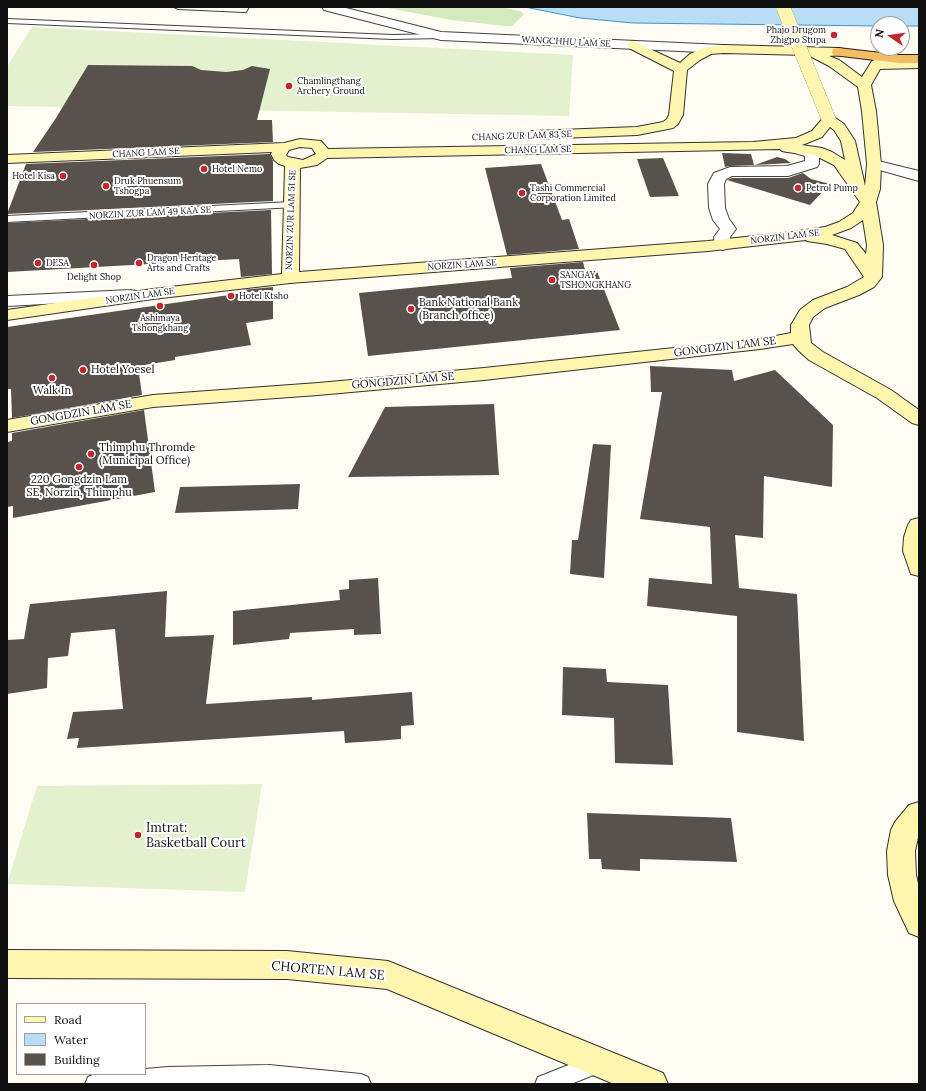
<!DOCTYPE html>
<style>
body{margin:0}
#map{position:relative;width:926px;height:1091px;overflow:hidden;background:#fffdf3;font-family:Lora,serif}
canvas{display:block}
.frame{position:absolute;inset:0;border:8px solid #101010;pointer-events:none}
.legend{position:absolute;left:16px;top:1003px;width:130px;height:72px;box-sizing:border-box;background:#fff;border:1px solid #9f9f9f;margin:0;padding:5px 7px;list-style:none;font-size:12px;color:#101010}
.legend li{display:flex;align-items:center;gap:8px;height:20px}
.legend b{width:20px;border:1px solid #9f9f9f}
.north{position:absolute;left:870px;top:16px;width:40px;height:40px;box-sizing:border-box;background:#fff;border:1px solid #9f9f9f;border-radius:50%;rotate:283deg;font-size:11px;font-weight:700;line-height:16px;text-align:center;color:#101010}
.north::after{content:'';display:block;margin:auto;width:14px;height:18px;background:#c1272d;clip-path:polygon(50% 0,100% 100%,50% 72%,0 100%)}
</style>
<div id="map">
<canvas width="926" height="1091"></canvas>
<div class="frame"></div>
<ul class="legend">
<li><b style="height:5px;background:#fef6af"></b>Road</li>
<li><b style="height:11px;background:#b8def6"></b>Water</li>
<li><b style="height:11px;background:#59514c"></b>Building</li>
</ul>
<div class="north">N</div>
</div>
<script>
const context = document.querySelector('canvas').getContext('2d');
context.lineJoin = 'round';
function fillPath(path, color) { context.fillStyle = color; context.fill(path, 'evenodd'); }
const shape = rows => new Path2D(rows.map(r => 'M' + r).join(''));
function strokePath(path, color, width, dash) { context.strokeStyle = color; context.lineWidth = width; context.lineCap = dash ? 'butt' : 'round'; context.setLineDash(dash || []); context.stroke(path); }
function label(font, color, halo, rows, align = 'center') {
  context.font = font + ' Lora,serif'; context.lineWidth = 4; context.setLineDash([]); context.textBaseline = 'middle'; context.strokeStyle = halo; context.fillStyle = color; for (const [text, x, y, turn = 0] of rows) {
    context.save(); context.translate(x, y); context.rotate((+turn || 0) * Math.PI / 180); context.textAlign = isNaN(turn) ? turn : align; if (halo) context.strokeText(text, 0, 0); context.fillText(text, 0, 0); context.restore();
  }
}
const green = shape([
 [383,7,500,7,520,11,524,14,512,26,505,26,451,20]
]);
const pitch = shape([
 [32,27,573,55,569,116,7,106,7,67],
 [262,784,245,892,7,884,37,786]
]);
const water = shape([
 [525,7,919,7,919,26,902,26,902,24,878,24,878,26,633,23,580,18,525,7]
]);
const building = shape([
 [88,65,192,66,201,70,226,72,243,70,252,66,270,69,257,120,272,120,273,142,33,152,56,118],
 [722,153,751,154,754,165,730,166,725,167],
 [270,154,273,161,273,201,7,214,26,164],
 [777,157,785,159,791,163,755,165],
 [663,158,669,172,679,196,650,197,637,159],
 [541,164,562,220,569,219,579,249,507,255,485,168],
 [803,173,811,179,830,184,810,205,727,180,732,178,788,178],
 [271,210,272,274,241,277,239,259,7,272,7,223],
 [583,262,585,270,596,269,620,330,368,356,359,293,512,278,510,268],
 [273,287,273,319,246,323,251,345,175,357,175,360,138,366,142,395,12,418,11,389,7,389,7,327,243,293,242,290],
 [650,366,732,370,734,381,775,370,833,425,832,487,764,476,763,538,735,535,739,588,797,594,804,741,737,732,737,616,647,606,649,578,712,584,710,527,640,519,662,392,651,392],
 [494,404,499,475,348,477,385,407],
 [144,410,155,492,13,518,13,506,7,507,7,442,12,441,12,433],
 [593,444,611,445,604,578,570,574,572,540,578,540],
 [300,484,298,509,175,513,180,487],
 [378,578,381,634,354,635,354,629,290,633,289,639,233,645,233,611,340,600,339,590,349,589,349,580],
 [167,591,165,637,214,635,206,704,312,697,312,700,412,692,414,725,401,726,401,739,376,741,345,743,344,731,77,748,79,738,67,739,73,712,123,709,115,629,71,633,68,656,48,658,47,688,7,694,7,640,24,639,30,604],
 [563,667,606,669,607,682,668,685,673,765,615,763,614,718,562,715],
 [587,813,731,818,737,862,640,859,640,871,602,869,601,859,589,859]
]);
const service = shape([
 [174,7,241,8,249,7,246,12,243,12,178,9,174,7],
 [7,19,393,35,441,34,445,36,441,38,393,39,7,23,7,19],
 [292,202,296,203,297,205,296,207,7,222,7,216,292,202],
 [599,1053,606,1056,609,1063,606,1070,571,1084,535,1084,538,1077,599,1053],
 [269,1065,361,1074,368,1077,371,1084,85,1084,88,1077,95,1074,145,1074,145,1069,168,1067,269,1065]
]);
const minor = shape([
 [793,144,817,151,819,154,819,164,817,167,788,176,732,176,726,179,724,184,725,208,729,219,736,229,730,237,731,245,729,248,723,250,717,248,715,245,714,237,720,229,713,220,709,208,708,184,714,173,730,167,787,166,805,161,805,156,788,151,786,148,788,145,793,144],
 [874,160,919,171,919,181,869,167,867,164,869,161,874,160],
 [130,290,136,291,139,295,136,299,7,306,7,296,130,290]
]);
const tertiary = shape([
 [322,7,342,7,441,32,723,45,728,46,729,49,728,52,723,53,441,40,324,10,322,7]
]);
const secondary = shape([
 [633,41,680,63,690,54,703,48,723,45,838,48,843,49,844,52,843,55,829,56,839,60,862,77,872,61,883,57,899,55,904,56,905,59,904,61,919,60,919,68,880,69,871,85,876,111,881,164,880,189,876,202,883,245,882,277,874,287,859,295,825,308,813,317,809,325,811,343,823,352,891,390,919,410,919,425,912,423,877,398,809,360,798,350,793,344,760,349,484,380,318,395,153,407,7,432,7,420,153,395,318,383,484,368,760,339,791,333,791,325,800,310,813,300,847,287,864,277,845,249,827,244,807,241,806,240,708,251,290,283,153,299,7,320,7,310,153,289,282,274,285,166,279,164,274,160,271,154,272,152,7,163,7,155,284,143,300,139,321,141,328,149,753,142,796,138,812,131,824,117,829,116,834,117,844,124,855,141,865,186,867,164,862,111,858,87,829,66,808,55,723,53,711,54,700,60,687,70,683,115,678,124,673,128,637,135,533,139,528,138,526,135,528,132,533,131,637,127,663,122,667,119,669,115,674,71,629,48,627,45,629,42,633,41],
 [830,127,834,130,841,141,845,160,832,152,822,148,802,145,822,137,830,127],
 [300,147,312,148,316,154,303,160,288,157,286,155,289,150,300,147],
 [780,149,782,151,787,152,814,155,834,165,860,202,853,213,839,222,825,227,792,232,708,241,299,272,300,168,317,165,327,158,780,149],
 [863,220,867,245,866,254,857,243,832,235,851,228,863,220],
 [919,518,919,576,911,574,903,551,904,537,908,525,911,520,919,518],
 [919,802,919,833,915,851,916,875,919,887,919,937,909,933,894,901,888,875,887,851,891,830,895,822,909,805,919,802],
 [7,950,287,951,388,961,663,1073,668,1084,614,1084,387,989,287,979,7,978,7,950]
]);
const trunk = shape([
 [838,48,899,55,919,55,919,63,899,63,833,55,832,52,833,49,838,48]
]);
const secondaryBridge = shape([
 [783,7,829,120]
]);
const markers = [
 [834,35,4,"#c1272d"],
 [289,86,4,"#c1272d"],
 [204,169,4,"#c1272d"],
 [63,176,4,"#c1272d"],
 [106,186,4,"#c1272d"],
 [798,188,4,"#c1272d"],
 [522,193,4,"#c1272d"],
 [38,263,4,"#c1272d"],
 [139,263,4,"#c1272d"],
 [94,265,4,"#c1272d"],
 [552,280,4,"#c1272d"],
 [231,296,4,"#c1272d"],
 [160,306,4,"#c1272d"],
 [411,309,4,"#c1272d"],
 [83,370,4,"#c1272d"],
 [52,378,4,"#c1272d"],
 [91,454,4,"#c1272d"],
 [79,467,4,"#c1272d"],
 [138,835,4,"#c1272d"]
];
const farPoinames = [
 ["Phajo Drugom",826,30,"right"],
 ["Zhigpo Stupa",826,40,"right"],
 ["Chamlingthang",297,81],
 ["Archery Ground",297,91],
 ["Hotel Nemo",212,169],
 ["Hotel Kisa",55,176,"right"],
 ["Druk Phuensum",114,181],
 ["Tshogpa",114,191],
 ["Tashi Commercial",530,188],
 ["Corporation Limited",530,198],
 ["Petrol Pump",806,188],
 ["Dragon Heritage",147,258],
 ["Arts and Crafts",147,268],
 ["DESA",46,263],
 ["SANGAY",560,275],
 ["TSHONGKHANG",560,285],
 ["Delight Shop",94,277,"center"],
 ["Hotel Ktsho",239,296],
 ["Ashimaya",160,318,"center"],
 ["Tshongkhang",160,328,"center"]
];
const farStreetnames = [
 ["WANGCHHU LAM SE",566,42,3],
 ["CHANG ZUR LAM 83 SE",522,136,-2],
 ["CHANG LAM SE",538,150,-1],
 ["CHANG LAM SE",146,153,-3],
 ["NORZIN ZUR LAM 49 KAA SE",150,213,-3],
 ["NORZIN ZUR LAM 51 SE",291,220,-88],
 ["NORZIN LAM SE",785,237,-7],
 ["NORZIN LAM SE",462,265,-4],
 ["NORZIN LAM SE",140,296,-8]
];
const poiNames = [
 ["Bank National Bank",419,303],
 ["(Branch office)",419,316],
 ["Hotel Yoesel",91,370],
 ["Walk In",52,391,"center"],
 ["Thimphu Thromde",99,448],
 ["(Municipal Office)",99,461],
 ["220 Gongdzin Lam",79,480,"center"],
 ["SE, Norzin, Thimphu",79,493,"center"]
];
const streetNames = [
 ["GONGDZIN LAM SE",725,347,-7],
 ["GONGDZIN LAM SE",403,381,-5],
 ["GONGDZIN LAM SE",81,413,-10]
];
const nearPoinames = [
 ["Imtrat:",146,828],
 ["Basketball Court",146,843]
];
const nearStreetnames = [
 ["CHORTEN LAM SE",328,971,5]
];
fillPath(green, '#d3eabc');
fillPath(pitch, '#e4f1ce');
fillPath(water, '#b8def6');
strokePath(water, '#3f93cd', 1);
fillPath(building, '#59514c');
strokePath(service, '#434343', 2);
strokePath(minor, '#434343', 2);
strokePath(tertiary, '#434343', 2);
strokePath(secondary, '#323232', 2);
strokePath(trunk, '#212121', 2);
fillPath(service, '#fff');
fillPath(minor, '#fff');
fillPath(tertiary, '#fff');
fillPath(secondary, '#fef6af');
fillPath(trunk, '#f5bd63');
strokePath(secondaryBridge, '#323232', 14, []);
strokePath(secondaryBridge, '#fef6af', 14);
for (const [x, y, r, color] of markers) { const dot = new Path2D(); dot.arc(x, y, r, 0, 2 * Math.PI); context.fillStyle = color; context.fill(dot); strokePath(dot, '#fff', 1.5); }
label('9px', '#101010', '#fff', farPoinames, 'left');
label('9px', '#101010', '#fff', farStreetnames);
label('11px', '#101010', '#fff', poiNames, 'left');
label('11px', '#101010', '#fff', streetNames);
label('13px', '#101010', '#fff', nearPoinames, 'left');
label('13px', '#101010', '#fff', nearStreetnames);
</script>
